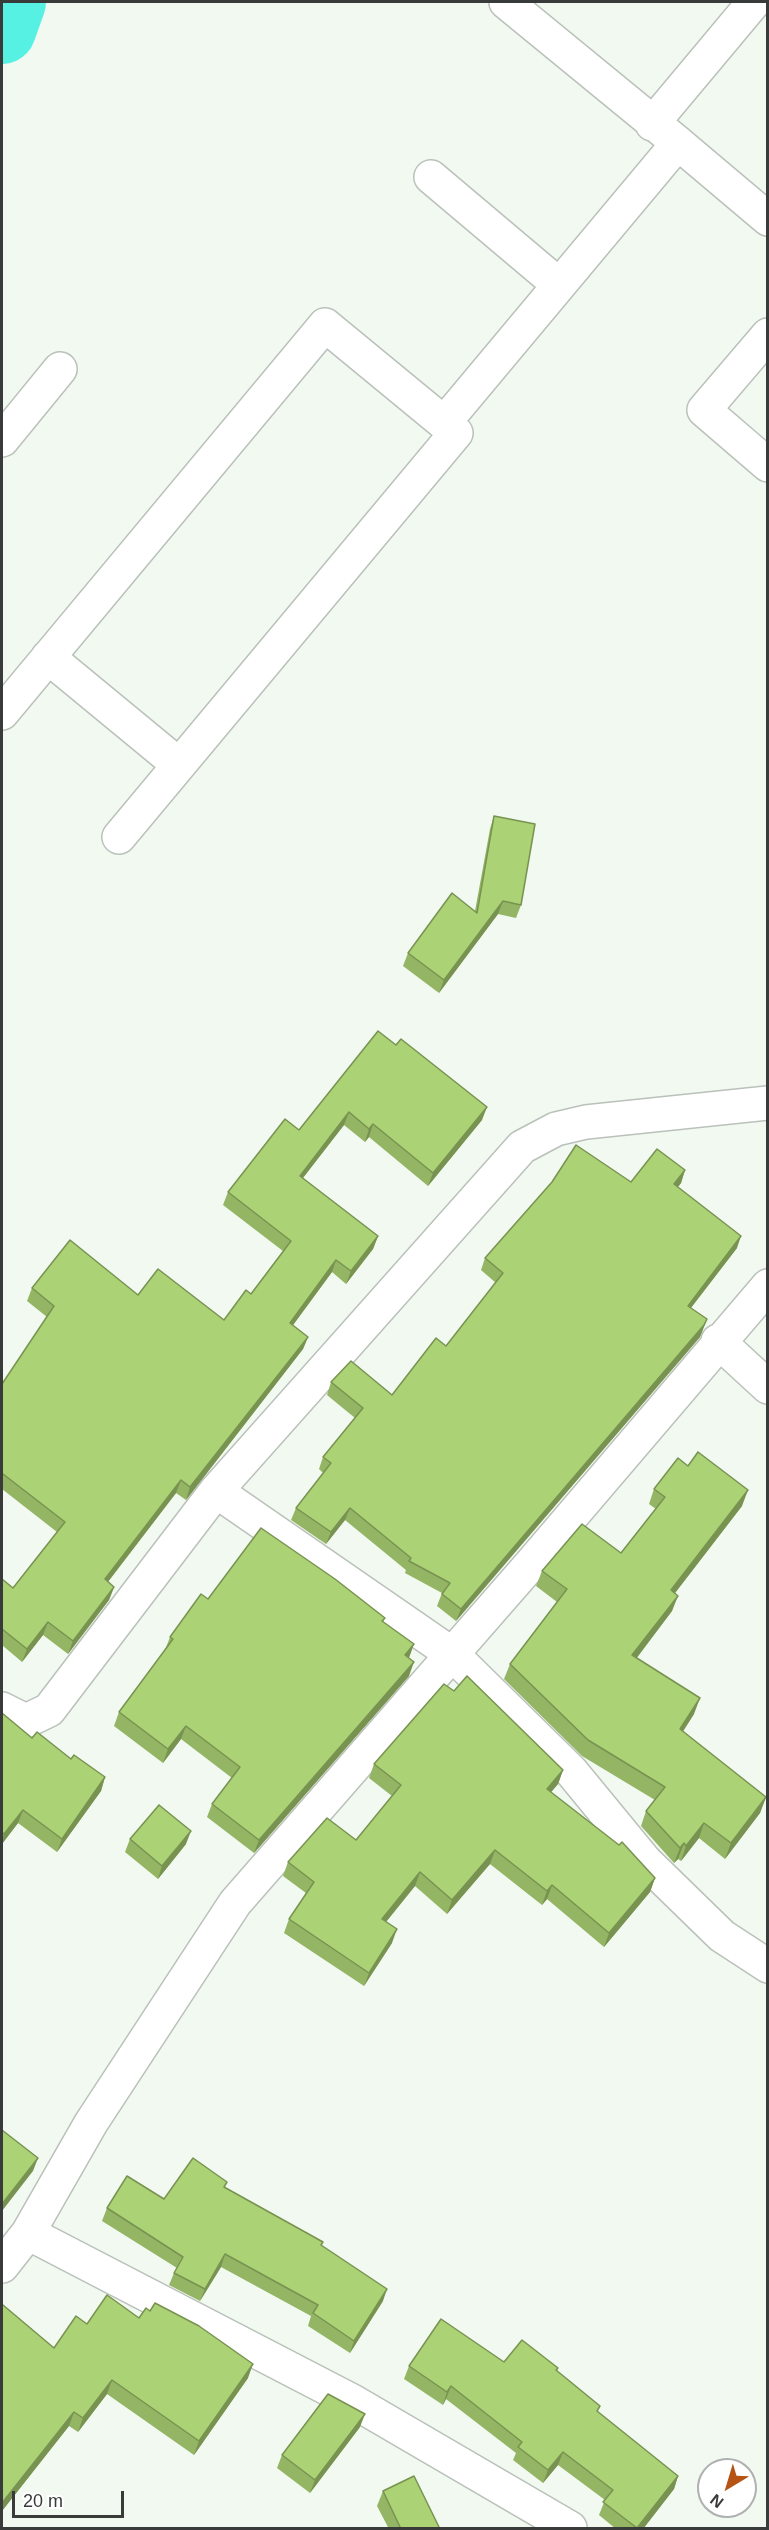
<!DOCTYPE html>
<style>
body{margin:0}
#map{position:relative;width:769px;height:2530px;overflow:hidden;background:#f1f9f1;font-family:Arial,sans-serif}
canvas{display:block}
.frame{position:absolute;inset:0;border:3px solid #383b39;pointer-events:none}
.north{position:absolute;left:697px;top:2458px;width:60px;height:60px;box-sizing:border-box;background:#fff;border:2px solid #afb1b0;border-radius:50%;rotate:218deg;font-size:16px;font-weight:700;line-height:24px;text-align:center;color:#383b39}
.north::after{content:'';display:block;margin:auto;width:21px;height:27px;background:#b55414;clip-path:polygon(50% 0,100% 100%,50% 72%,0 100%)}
.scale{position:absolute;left:12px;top:2491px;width:112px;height:27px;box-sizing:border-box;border:3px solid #383b39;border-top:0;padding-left:8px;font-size:18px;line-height:21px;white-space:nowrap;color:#383b39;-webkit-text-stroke:4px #fff;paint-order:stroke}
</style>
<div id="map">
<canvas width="769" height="2530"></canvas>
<div class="frame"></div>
<div class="north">N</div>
<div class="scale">20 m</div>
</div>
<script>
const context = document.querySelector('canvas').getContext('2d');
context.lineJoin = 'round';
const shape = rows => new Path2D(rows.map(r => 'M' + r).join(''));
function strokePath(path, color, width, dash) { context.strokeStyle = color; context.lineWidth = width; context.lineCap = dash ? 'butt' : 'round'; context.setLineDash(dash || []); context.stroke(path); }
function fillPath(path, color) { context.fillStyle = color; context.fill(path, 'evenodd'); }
const river = shape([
 [2,30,12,2]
]);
const minor = shape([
 [652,124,754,2],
 [678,143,768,219],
 [431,177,559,285],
 [768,335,704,410,768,465],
 [2,440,60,369],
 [48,657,179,765],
 [2,713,325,325,444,423],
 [119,837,456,433,444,423,678,143,506,2],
 [718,1341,768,1387],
 [216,1491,452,1654,571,1771,645,1861,722,1936,768,1966],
 [2,1709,26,1721,49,1710,216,1491,522,1147,556,1129,586,1122,768,1103],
 [28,2233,91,2123,235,1903,530,1565,768,1286],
 [2,2266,28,2233,354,2402,570,2528]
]);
const wall = shape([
 [494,816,521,905,516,918,498,914,439,993,403,966,408,953,475,911,490,829],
 [378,1031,482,1120,428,1186,369,1137,365,1142,344,1125,303,1178,378,1236,373,1249,346,1284,332,1272,293,1325,308,1337,303,1349,186,1500,176,1493,108,1582,114,1587,109,1600,68,1654,43,1635,22,1662,2,1645,2,1579,13,1588,57,1532,2,1489,2,1384,47,1317,27,1301,32,1288,138,1295,224,1320,251,1294,283,1251,223,1205,228,1192,299,1130],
 [685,1170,681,1183,678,1187,737,1248,691,1308,707,1319,700,1337,456,1621,437,1606,442,1593,405,1573,406,1570,345,1520,326,1544,291,1520,296,1508,323,1473,319,1469,323,1457,355,1418,327,1395,331,1382,392,1395,446,1346,496,1283,481,1270,485,1258,631,1182],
 [654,1489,742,1506,675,1593,672,1611,636,1658,694,1714,683,1731,766,1797,760,1813,725,1859,699,1838,681,1861,678,1859,674,1863,641,1826,646,1811,655,1800,582,1756,504,1679,510,1664,557,1602,536,1586,542,1571,621,1553,656,1509,649,1504],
 [208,1599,385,1618,383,1622,408,1658,409,1676,254,1853,207,1817,212,1804,232,1778,181,1739,163,1763,114,1726,119,1712,165,1650,170,1637],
 [2,1713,32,1738,105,1777,101,1791,57,1852,18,1823,2,1844],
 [374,1764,563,1770,558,1784,551,1792,655,1878,650,1892,604,1947,547,1899,542,1905,490,1864,447,1914,415,1886,386,1922,392,1943,364,1986,284,1933,289,1919,306,1893,283,1876,288,1862,356,1840,392,1796,369,1778],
 [130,1839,186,1844,158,1879,125,1852],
 [225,2188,323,2242,321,2246,383,2301,350,2353,308,2326,311,2316,221,2267,200,2301,169,2285,174,2273,177,2268,102,2221,107,2208],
 [2,2306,54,2348,87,2324,139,2318,248,2378,194,2455,107,2394,78,2432,69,2426,2,2511],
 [504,2362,558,2368,557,2371,598,2412,678,2476,674,2489,643,2529,616,2529,599,2515,605,2500,558,2465,543,2483,513,2460,516,2453,446,2399,443,2405,404,2379,409,2366],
 [360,2427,310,2493,277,2468,282,2455],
 [383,2491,440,2529,389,2529,377,2506]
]);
const shadedWall = shape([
 [503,901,498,914,439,993,444,980],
 [487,1107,482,1120,428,1186,433,1173],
 [349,1112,344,1125,295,1188,300,1176],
 [373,1124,369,1137,365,1142,369,1129],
 [685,1170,681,1183,670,1197,674,1184],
 [378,1236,373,1249,346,1284,351,1271],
 [741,1236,737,1248,683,1318,688,1306],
 [336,1260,332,1272,285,1336,290,1323],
 [707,1319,700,1337,456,1621,461,1609],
 [308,1337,303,1349,186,1500,190,1487],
 [181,1480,176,1493,100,1592,105,1579],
 [748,1490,742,1506,665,1606,671,1590],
 [350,1508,345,1520,326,1544,331,1532],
 [114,1587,109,1600,68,1654,73,1641],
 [678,1596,672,1611,627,1671,632,1655],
 [48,1622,43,1635,22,1662,27,1649],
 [414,1644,409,1658,405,1655],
 [414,1662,409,1676,254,1853,259,1840],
 [700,1698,694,1714,675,1744,680,1729],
 [186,1726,181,1739,163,1763,168,1749],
 [563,1770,558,1784,542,1803,547,1789],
 [105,1777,101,1791,57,1852,62,1839],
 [766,1797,760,1813,725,1859,731,1843],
 [23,1810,18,1823,2,1844,2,1840,4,1834],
 [704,1823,699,1838,681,1861,686,1846],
 [191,1831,186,1844,158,1879,162,1866],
 [684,1843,678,1859,674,1863,680,1848],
 [495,1850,490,1864,447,1914,452,1900],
 [420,1872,415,1886,377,1933,382,1919],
 [655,1878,650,1892,604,1947,609,1933],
 [552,1885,547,1899,542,1905,547,1891],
 [397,1929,392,1943,364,1986,369,1973],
 [38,2158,33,2171,2,2211,2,2204],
 [225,2254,221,2267,200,2301,205,2289],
 [387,2289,383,2301,350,2353,354,2341],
 [253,2364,248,2378,194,2455,199,2441],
 [112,2380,107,2394,78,2432,83,2418],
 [451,2386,446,2399,443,2405,447,2392],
 [74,2412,69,2426,2,2511,2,2503],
 [365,2414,360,2427,310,2493,315,2480],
 [563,2452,558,2465,543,2483,548,2470],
 [678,2476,674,2489,643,2529,637,2529]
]);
const building = shape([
 [494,816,535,824,521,905,503,901,444,980,408,953,452,893,477,913,494,816],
 [378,1031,396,1045,401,1039,487,1107,433,1173,373,1124,369,1129,349,1112,300,1176,378,1236,351,1271,336,1260,290,1323,308,1337,190,1487,181,1480,105,1579,114,1587,73,1641,48,1622,27,1649,2,1629,2,1579,13,1588,65,1522,3,1474,2,1476,2,1384,54,1306,32,1288,70,1240,138,1295,158,1269,224,1320,246,1290,251,1294,291,1241,228,1192,285,1119,299,1130,378,1031],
 [576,1145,631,1182,657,1149,685,1170,674,1184,741,1236,688,1306,707,1319,704,1325,461,1609,442,1594,450,1583,409,1561,411,1558,350,1508,331,1532,296,1508,331,1463,323,1457,363,1408,331,1382,351,1361,392,1395,436,1338,446,1346,503,1273,485,1258,552,1182,576,1145],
 [698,1452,748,1490,671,1590,678,1596,632,1655,700,1698,680,1729,766,1797,731,1843,704,1823,686,1846,684,1843,680,1848,646,1811,665,1787,588,1740,510,1664,567,1589,542,1571,582,1524,621,1553,665,1497,654,1489,678,1458,688,1466,698,1452],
 [261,1528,335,1579,385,1618,382,1621,414,1644,405,1655,414,1662,259,1840,212,1804,240,1767,186,1726,168,1749,119,1712,173,1639,170,1637,201,1594,208,1599,261,1528],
 [467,1676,563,1770,547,1789,619,1845,622,1842,655,1878,609,1933,552,1885,547,1891,495,1850,452,1900,420,1872,382,1919,397,1929,369,1973,289,1919,314,1882,288,1862,327,1818,356,1840,401,1785,374,1764,444,1684,454,1691,467,1676],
 [2,1713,32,1738,37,1732,71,1759,74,1755,105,1777,62,1839,23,1810,4,1834,2,1832,2,1713],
 [159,1805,191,1831,162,1866,130,1839,159,1805],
 [2,2130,38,2158,2,2204,2,2130],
 [193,2158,227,2182,224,2187,323,2242,321,2245,387,2289,354,2341,313,2313,318,2305,225,2254,205,2289,174,2273,183,2257,107,2208,127,2176,164,2199,193,2158],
 [107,2295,139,2318,146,2308,150,2311,155,2303,199,2326,253,2364,199,2441,112,2380,83,2418,74,2412,2,2503,2,2306,3,2305,54,2348,76,2316,87,2324,107,2295],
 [441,2319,504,2362,522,2340,558,2368,556,2370,600,2406,597,2411,678,2476,637,2528,603,2502,613,2490,563,2452,548,2470,518,2447,522,2442,451,2386,447,2392,409,2366,441,2319],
 [328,2394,365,2414,315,2480,282,2455,328,2394],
 [414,2476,440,2529,401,2529,383,2491,414,2476]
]);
strokePath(river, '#57f1e4', 68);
strokePath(minor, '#bac1ba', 36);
strokePath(minor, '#fff', 33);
fillPath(wall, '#93b564');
fillPath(shadedWall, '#789351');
fillPath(building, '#abd274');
strokePath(building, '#789351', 1.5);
</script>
